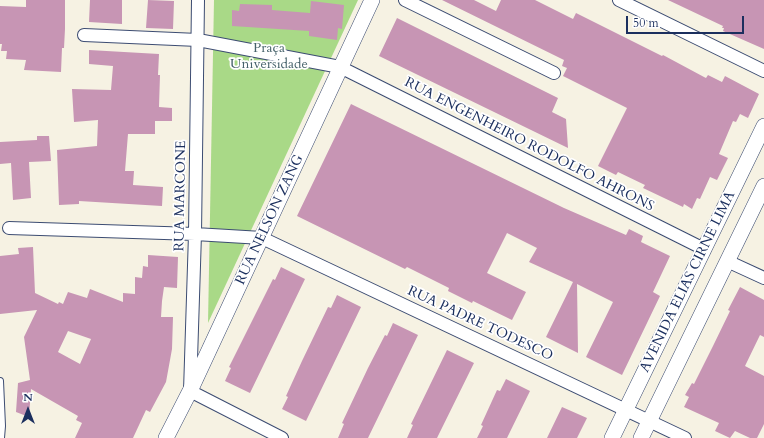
<!DOCTYPE html>
<meta charset="utf-8">
<style>
body{margin:0}
#map{position:relative;width:764px;height:438px;overflow:hidden;background:#f6f2e3;font-family:Cardo,serif}
canvas{display:block}
.north{position:absolute;left:8px;top:390px;width:40px;height:40px;-webkit-text-stroke:3px #fff;paint-order:stroke;rotate:0deg;font-size:11px;font-weight:700;line-height:16px;text-align:center;color:#1b2f5e}
.north::after{content:'';display:block;margin:auto;width:14px;height:18px;background:#1b2f5e;clip-path:polygon(50% 0,100% 100%,50% 72%,0 100%)}
.scale{position:absolute;left:626px;top:16px;width:118px;height:18px;box-sizing:border-box;border:2px solid #1b2f5e;border-top:0;padding-left:5px;font-size:12px;line-height:14px;white-space:nowrap;color:#1b2f5e;-webkit-text-stroke:3px #fff;paint-order:stroke}
</style>
<div id="map">
<canvas width="764" height="438"></canvas>
<div class="north">N</div>
<div class="scale">50 m</div>
</div>
<script>
const context = document.querySelector('canvas').getContext('2d');
context.lineJoin = 'round';
function fillPath(path, color) { context.fillStyle = color; context.fill(path, 'evenodd'); }
const shape = rows => new Path2D(rows.map(r => 'M' + r).join(''));
function strokePath(path, color, width, dash) { context.strokeStyle = color; context.lineWidth = width; context.lineCap = dash ? 'butt' : 'round'; context.setLineDash(dash || []); context.stroke(path); }
function label(font, color, halo, rows, align = 'center') {
  context.font = font + ' Cardo,serif'; context.lineWidth = 3.5; context.setLineDash([]); context.textBaseline = 'middle'; context.strokeStyle = halo; context.fillStyle = color; for (const [text, x, y, turn = 0] of rows) {
    context.save(); context.translate(x, y); context.rotate((+turn || 0) * Math.PI / 180); context.textAlign = isNaN(turn) ? turn : align; if (halo) context.strokeText(text, 0, 0); context.fillText(text, 0, 0); context.restore();
  }
}
const green = shape([
 [214,0,358,0,208,323]
]);
const building = shape([
 [26,0,65,0,65,29,64,48,62,48,61,72,24,70,26,60,6,59,7,51,1,51,2,44,0,44,0,6,26,7],
 [90,0,122,0,122,24,89,22],
 [148,0,174,1,173,29,146,28],
 [442,0,474,0,496,11,501,0,535,0,573,19,576,13,662,56,663,55,704,77,706,78,708,75,722,82,725,76,759,94,748,118,740,114,736,122,733,121,719,154,728,158,717,180,710,177,700,199,697,198,692,209,684,204,683,207,643,188,645,185,618,172,616,175,598,166,627,108,563,76,567,68,562,66,564,60],
 [668,0,764,0,764,49,723,31,724,28,722,28,723,26],
 [311,1,344,5,342,29,338,28,337,40,309,36,309,31,232,26,232,10,239,11,240,4,272,5,272,10,310,13],
 [397,18,558,98,552,112,566,119,568,148,379,56],
 [89,50,159,54,158,75,160,75,159,107,172,108,172,121,155,121,155,134,128,134,125,171,134,171,133,185,163,187,162,206,79,201,79,204,59,205,57,150,97,146,98,120,74,122,72,89,111,90,113,66,89,64],
 [351,104,564,208,626,235,629,229,643,236,641,242,670,256,653,292,660,296,622,375,586,357,613,302,577,284,578,353,546,337,573,282,529,262,537,248,507,233,487,273,526,292,512,320,473,301,472,303,448,291,449,288,407,267,405,269,297,216],
 [37,136,49,136,51,161,29,162,31,198,13,200,11,163,0,164,0,142,37,140],
 [33,247,35,293,58,304,59,302,63,304,68,292,87,298,90,289,123,302,123,293,135,294,135,277,142,278,143,266,148,267,148,255,178,257,177,288,164,287,162,301,161,317,173,317,172,349,166,382,150,412,146,410,133,438,75,438,82,423,76,420,78,416,31,389,29,417,16,412,18,383,30,380,24,337,37,310,0,314,0,256,19,254,18,248],
 [68,331,91,339,80,364,58,352],
 [281,267,305,279,250,393,225,381,231,368,229,367,273,279,275,280],
 [740,287,764,300,764,337,760,335,745,366,764,376,764,424,757,438,750,438,735,431,730,438,715,431,719,423,684,407,689,397,685,395,692,383,694,384,713,346,730,311,728,310],
 [337,295,361,307,306,421,282,409,288,397,286,396,302,361,328,307,331,308],
 [393,323,418,335,368,438,338,438,344,424,342,423,368,368,385,335,387,336],
 [447,350,474,363,437,438,407,438,413,425,411,424],
 [506,379,530,391,507,438,477,438,483,426,481,425,497,390,500,391],
 [562,407,587,418,577,438,547,438]
]);
const service = shape([
 [0,381,2,426,1,438]
]);
const minor = shape([
 [198,0,195,234,190,391,282,438],
 [405,0,554,73],
 [619,0,764,71],
 [84,35,198,40,340,67,704,249],
 [9,228,195,234,262,238,685,438],
 [727,261,764,278]
]);
const tertiary = shape([
 [166,438,190,391,372,0],
 [612,438,764,126],
 [641,438,764,186]
]);
const parkNames = [
 ["Praça",269,49],
 ["Universidade",269,65]
];
const streetNames = [
 ["RUA ENGENHEIRO RODOLFO AHRONS",529,145,27],
 ["RUA MARCONE",181,196,-89],
 ["RUA NELSON ZANG",270,220,-65],
 ["AVENIDA ELIAS CIRNE LIMA",688,282,-64],
 ["RUA PADRE TODESCO",480,324,25]
];
fillPath(green, '#a9d987');
fillPath(building, '#c795b4');
strokePath(service, '#3c4c72', 8);
strokePath(minor, '#3c4c72', 14);
strokePath(tertiary, '#3c4c72', 16);
strokePath(service, '#fff', 6);
strokePath(minor, '#fff', 12);
strokePath(tertiary, '#fff', 15);
label('14px', '#46626a', '#fff', parkNames);
label('14px', '#1b2f5e', '#fff', streetNames);
</script>
